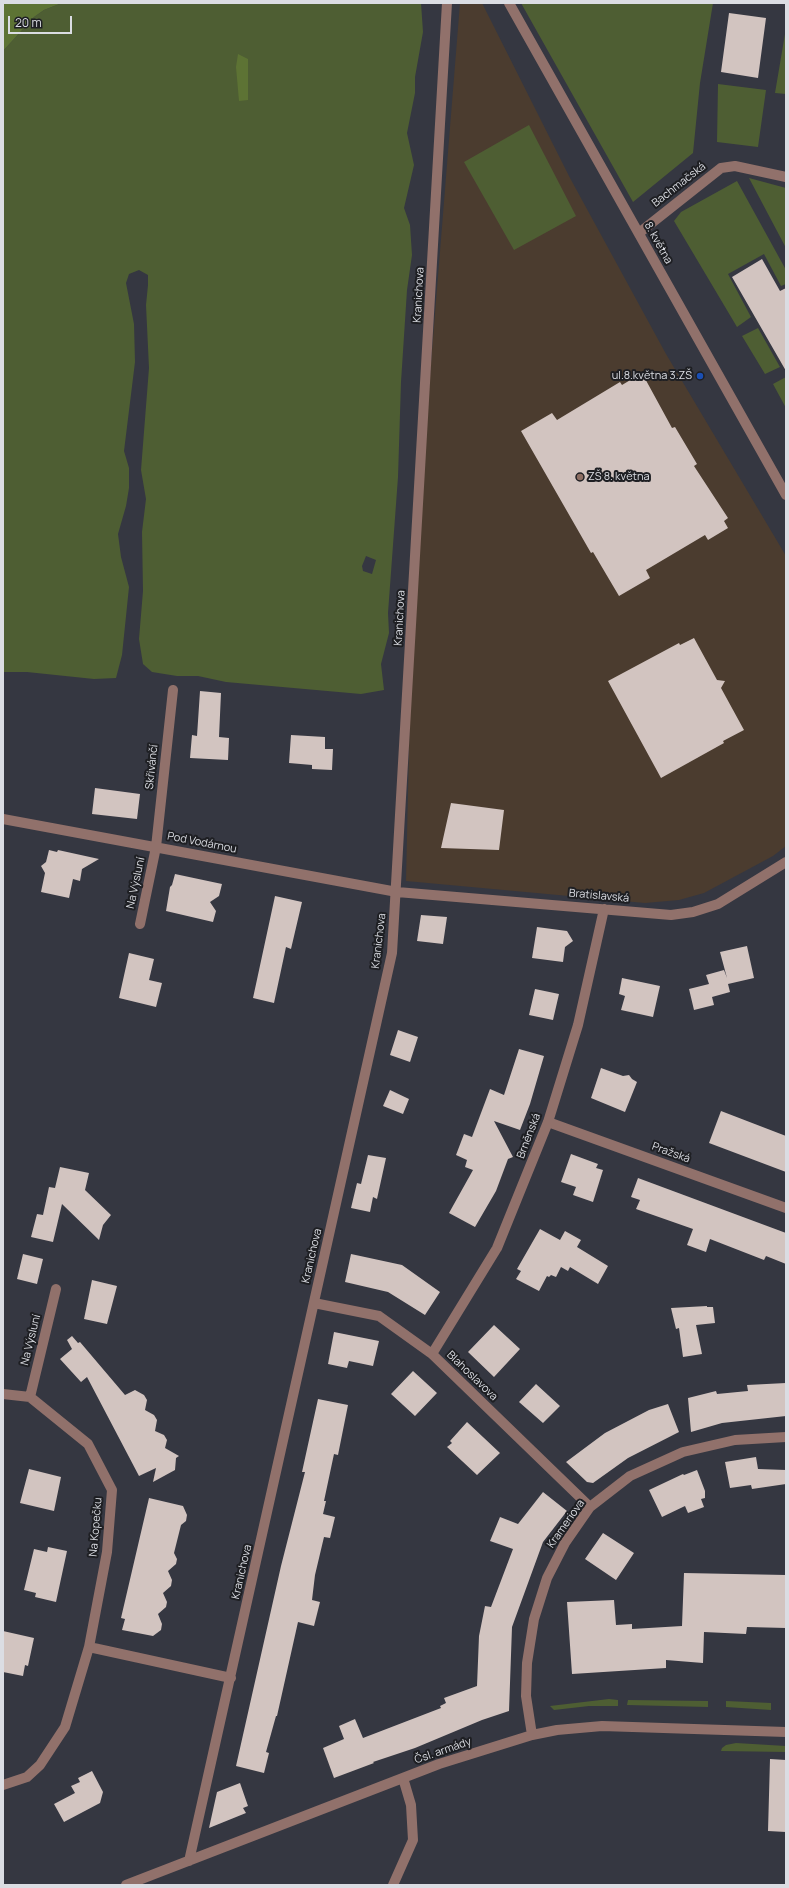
<!DOCTYPE html>
<meta charset="utf-8">
<style>
body{margin:0}
#map{position:relative;width:789px;height:1888px;overflow:hidden;background:#353741;font-family:Manrope,sans-serif}
canvas{display:block}
.frame{position:absolute;inset:0;border:4px solid #dbdde3;pointer-events:none}
.scale{position:absolute;left:8px;top:16px;width:64px;height:18px;box-sizing:border-box;border:2px solid #dbdde3;border-top:0;padding-left:5px;font-size:12px;line-height:14px;white-space:nowrap;color:#dbdde3;-webkit-text-stroke:3px #1e1f23;paint-order:stroke}
</style>
<div id="map">
<canvas width="789" height="1888"></canvas>
<div class="frame"></div>
<div class="scale">20 m</div>
</div>
<script>
const context = document.querySelector('canvas').getContext('2d');
context.lineJoin = 'round';
function fillPath(path, color) { context.fillStyle = color; context.fill(path, 'evenodd'); }
const shape = rows => new Path2D(rows.map(r => 'M' + r).join(''));
function strokePath(path, color, width, dash) { context.strokeStyle = color; context.lineWidth = width; context.lineCap = dash ? 'butt' : 'round'; context.setLineDash(dash || []); context.stroke(path); }
function label(font, color, halo, rows, align = 'center') {
  context.font = font + ' Manrope,sans-serif'; context.lineWidth = 4; context.setLineDash([]); context.textBaseline = 'middle'; context.strokeStyle = halo; context.fillStyle = color; for (const [text, x, y, turn = 0] of rows) {
    context.save(); context.translate(x, y); context.rotate((+turn || 0) * Math.PI / 180); context.textAlign = isNaN(turn) ? turn : align; if (halo) context.strokeText(text, 0, 0); context.fillText(text, 0, 0); context.restore();
  }
}
const education = shape([
 [460,3,482,3,570,178,666,354,786,556,786,846,773,856,704,893,679,900,645,903,406,881,410,705,425,438]
]);
const green = shape([
 [62,3,421,3,423,32,415,77,415,93,407,133,414,165,404,208,410,225,412,255,407,290,401,382,398,477,388,613,389,633,381,664,384,690,361,694,226,682,198,676,177,676,152,672,143,664,139,639,143,591,142,532,146,499,141,470,149,368,146,305,148,285,148,275,139,270,129,274,126,283,134,324,135,362,124,451,129,468,129,488,126,506,118,534,121,557,129,587,122,655,116,678,94,679,27,672,3,672,3,51,34,17,44,10],
 [366,556,376,560,372,574,363,571,362,566],
 [521,3,713,3,700,83,693,153,633,202],
 [786,28,786,94,775,93],
 [718,84,766,90,758,147,717,142],
 [529,125,576,216,514,250,464,162],
 [749,178,786,188,786,248],
 [737,181,786,270,786,284,781,286,764,254,728,274,751,317,737,327,674,221,681,212],
 [758,328,780,367,765,374,742,336],
 [786,377,786,408,773,384],
 [609,1699,618,1700,618,1706,589,1706,554,1710,550,1706],
 [628,1700,708,1701,708,1707,627,1705],
 [726,1701,771,1703,771,1710,726,1707],
 [736,1743,786,1746,786,1752,721,1751,722,1748,726,1745]
]);
const forest = shape([
 [3,3,62,3,44,10,34,17,3,51],
 [238,54,248,59,248,100,239,101,236,67]
]);
const building = shape([
 [729,13,766,18,758,78,721,72],
 [762,259,780,291,786,288,786,371,732,277],
 [642,373,672,428,675,427,697,464,694,466,728,518,724,521,728,528,708,540,705,535,646,570,650,578,619,596,593,552,591,553,521,431,552,413,557,420,620,382,622,385],
 [694,638,717,680,725,681,721,688,744,730,723,741,724,743,661,778,608,681,679,643,680,645],
 [200,691,221,693,219,737,229,738,228,760,190,758,192,735,197,736],
 [291,735,325,737,325,749,333,749,332,770,312,769,312,765,289,763],
 [95,788,140,794,137,819,92,814],
 [451,803,504,810,499,850,441,848],
 [49,850,57,852,58,850,99,859,82,869,80,881,73,879,69,898,41,892,45,873,41,866,46,862],
 [175,874,222,884,219,896,210,902,216,911,213,922,166,911,170,887,172,885],
 [275,896,302,902,291,949,286,947,274,1003,253,998],
 [421,915,447,917,443,944,417,941],
 [537,927,567,931,573,941,565,947,563,962,532,958],
 [747,946,754,978,728,984,730,992,712,997,714,1005,694,1010,689,989,709,984,706,975,724,970,727,978,720,952],
 [129,953,154,959,149,980,162,983,156,1007,119,998],
 [622,978,660,986,653,1017,621,1010,625,996,619,994],
 [535,989,559,994,553,1020,529,1015],
 [398,1030,418,1037,410,1062,390,1055],
 [519,1049,544,1056,530,1104,520,1130,494,1121,513,1157,508,1159,496,1191,475,1227,449,1213,473,1170,465,1167,467,1160,456,1155,464,1134,472,1137,490,1089,504,1095],
 [601,1068,623,1076,629,1075,632,1079,637,1082,625,1112,591,1098],
 [390,1090,409,1099,403,1114,383,1106],
 [721,1111,786,1136,786,1172,709,1143],
 [571,1154,598,1164,596,1168,603,1170,593,1202,573,1195,576,1187,561,1182],
 [368,1155,386,1158,377,1199,373,1197,370,1212,351,1208,357,1183,361,1184],
 [60,1167,89,1173,85,1190,111,1215,103,1225,99,1240,62,1204,53,1242,31,1237,37,1214,43,1215,49,1187,55,1188],
 [638,1178,786,1233,786,1264,766,1256,764,1260,710,1239,706,1252,687,1245,693,1229,636,1209,640,1200,631,1197],
 [540,1229,560,1240,565,1231,581,1240,577,1247,608,1266,598,1284,570,1267,568,1271,561,1267,556,1277,551,1275,549,1277,547,1276,539,1291,516,1279,521,1271,517,1269],
 [23,1254,43,1259,37,1284,17,1279],
 [351,1254,402,1265,440,1292,425,1315,388,1292,345,1282],
 [92,1280,117,1286,107,1324,84,1319],
 [707,1306,707,1307,713,1307,715,1323,696,1325,702,1354,683,1357,679,1328,676,1329,671,1308],
 [494,1325,520,1349,494,1377,468,1352],
 [334,1332,379,1341,373,1366,349,1361,347,1368,328,1364],
 [72,1336,78,1343,80,1342,125,1395,135,1390,144,1395,147,1400,145,1410,154,1415,157,1420,155,1431,164,1435,167,1440,165,1448,179,1456,176,1458,175,1470,153,1482,156,1468,139,1476,87,1377,81,1382,60,1359,72,1349,67,1340],
 [413,1371,437,1393,415,1416,391,1394],
 [786,1383,786,1416,722,1423,691,1432,688,1398,716,1391,717,1394,748,1391,747,1385],
 [536,1384,560,1406,543,1423,519,1402],
 [318,1399,348,1405,338,1455,334,1454,324,1501,326,1501,323,1514,335,1517,330,1538,324,1537,315,1575,312,1600,320,1602,314,1626,298,1622,277,1716,276,1716,266,1752,269,1753,264,1773,236,1766,281,1566,305,1472,302,1472],
 [668,1404,679,1432,628,1458,593,1483,587,1482,566,1462,605,1433,649,1410],
 [467,1422,500,1453,477,1475,447,1447,452,1443,450,1441],
 [756,1457,758,1469,786,1470,786,1484,752,1489,751,1485,730,1488,725,1462],
 [29,1469,61,1477,54,1511,20,1503],
 [697,1470,705,1491,705,1498,701,1499,704,1507,688,1513,685,1506,662,1517,649,1490,683,1474,684,1475],
 [543,1492,567,1511,543,1542,512,1627,509,1711,482,1720,415,1748,373,1762,374,1763,334,1778,323,1748,344,1739,339,1726,355,1719,363,1738,441,1708,440,1706,446,1703,444,1698,477,1686,479,1636,485,1606,491,1607,513,1549,490,1541,500,1517,518,1524],
 [149,1498,183,1506,187,1515,186,1521,181,1525,174,1553,177,1559,176,1564,168,1571,172,1580,171,1586,163,1593,167,1602,166,1607,158,1614,162,1624,161,1630,153,1636,122,1630,125,1619,121,1618],
 [603,1533,634,1553,616,1580,585,1559],
 [48,1547,67,1551,56,1602,35,1597,36,1593,24,1590,34,1549,47,1552],
 [684,1573,786,1575,786,1628,747,1627,746,1634,704,1632,703,1663,666,1660,666,1668,572,1674,567,1602,614,1600,616,1625,632,1624,632,1629,682,1626],
 [3,1631,34,1638,28,1666,25,1665,23,1676,3,1672],
 [770,1759,786,1760,786,1832,768,1831],
 [92,1771,103,1792,100,1803,64,1822,54,1804,75,1793,71,1786,80,1782,78,1778],
 [240,1783,248,1806,243,1808,246,1813,209,1828,217,1792]
]);
const minor = shape([
 [509,3,786,495],
 [639,233,721,168,735,166,786,177],
 [3,819,397,892,671,915,693,912,718,904,786,862],
 [140,924,156,847,173,690],
 [548,1122,786,1208],
 [314,1303,379,1316,432,1354,590,1507],
 [432,1354,497,1248,548,1122,578,1025,604,909],
 [3,1394,30,1397,88,1444,112,1490,107,1552,89,1647,65,1727,40,1765,27,1777,3,1785],
 [30,1397,56,1289],
 [89,1647,231,1678],
 [532,1735,526,1696,527,1663,534,1619,547,1578,565,1543,590,1507,630,1476,683,1452,735,1440,786,1437],
 [189,1861,392,953,447,3],
 [126,1885,439,1764,532,1735,557,1730,602,1726,786,1732],
 [393,1885,413,1840,411,1805,403,1778]
]);
const markers = [
 [700,376,4,"#1a4fb4"],
 [580,477,4,"#8d6e63"]
];
const streetNames = [
 ["Bachmačská",679,185,-38],
 ["8. května",658,243,61],
 ["Kranichova",419,295,-87],
 ["Kranichova",400,618,-87],
 ["Skřivánčí",152,767,-84],
 ["Pod Vodárnou",202,843,11],
 ["Na Výsluní",136,883,-78],
 ["Bratislavská",599,896,5],
 ["Kranichova",379,941,-83],
 ["Brněnská",529,1136,-69],
 ["Pražská",671,1153,20],
 ["Kranichova",312,1256,-77],
 ["Na Výsluní",31,1340,-76],
 ["Blahoslavova",472,1376,44],
 ["Krameriova",566,1524,-55],
 ["Na Kopečku",96,1527,-85],
 ["Kranichova",242,1572,-77],
 ["Čsl. armády",443,1751,-19]
];
const poiNames = [
 ["ul.8.května 3.ZŠ",692,376],
 ["ZŠ 8. května",588,477,"left"]
];
fillPath(education, '#4b3c2f');
fillPath(green, '#4e5e33');
fillPath(forest, '#5d7334');
fillPath(building, '#d2c4c0');
strokePath(minor, '#91716b', 10);
for (const [x, y, r, color] of markers) { const dot = new Path2D(); dot.arc(x, y, r, 0, 2 * Math.PI); context.fillStyle = color; context.fill(dot); strokePath(dot, '#1e1f23', 1.5); }
label('11px', '#dbdde3', '#1e1f23', streetNames);
label('11px', '#dbdde3', '#1e1f23', poiNames, 'right');
</script>
